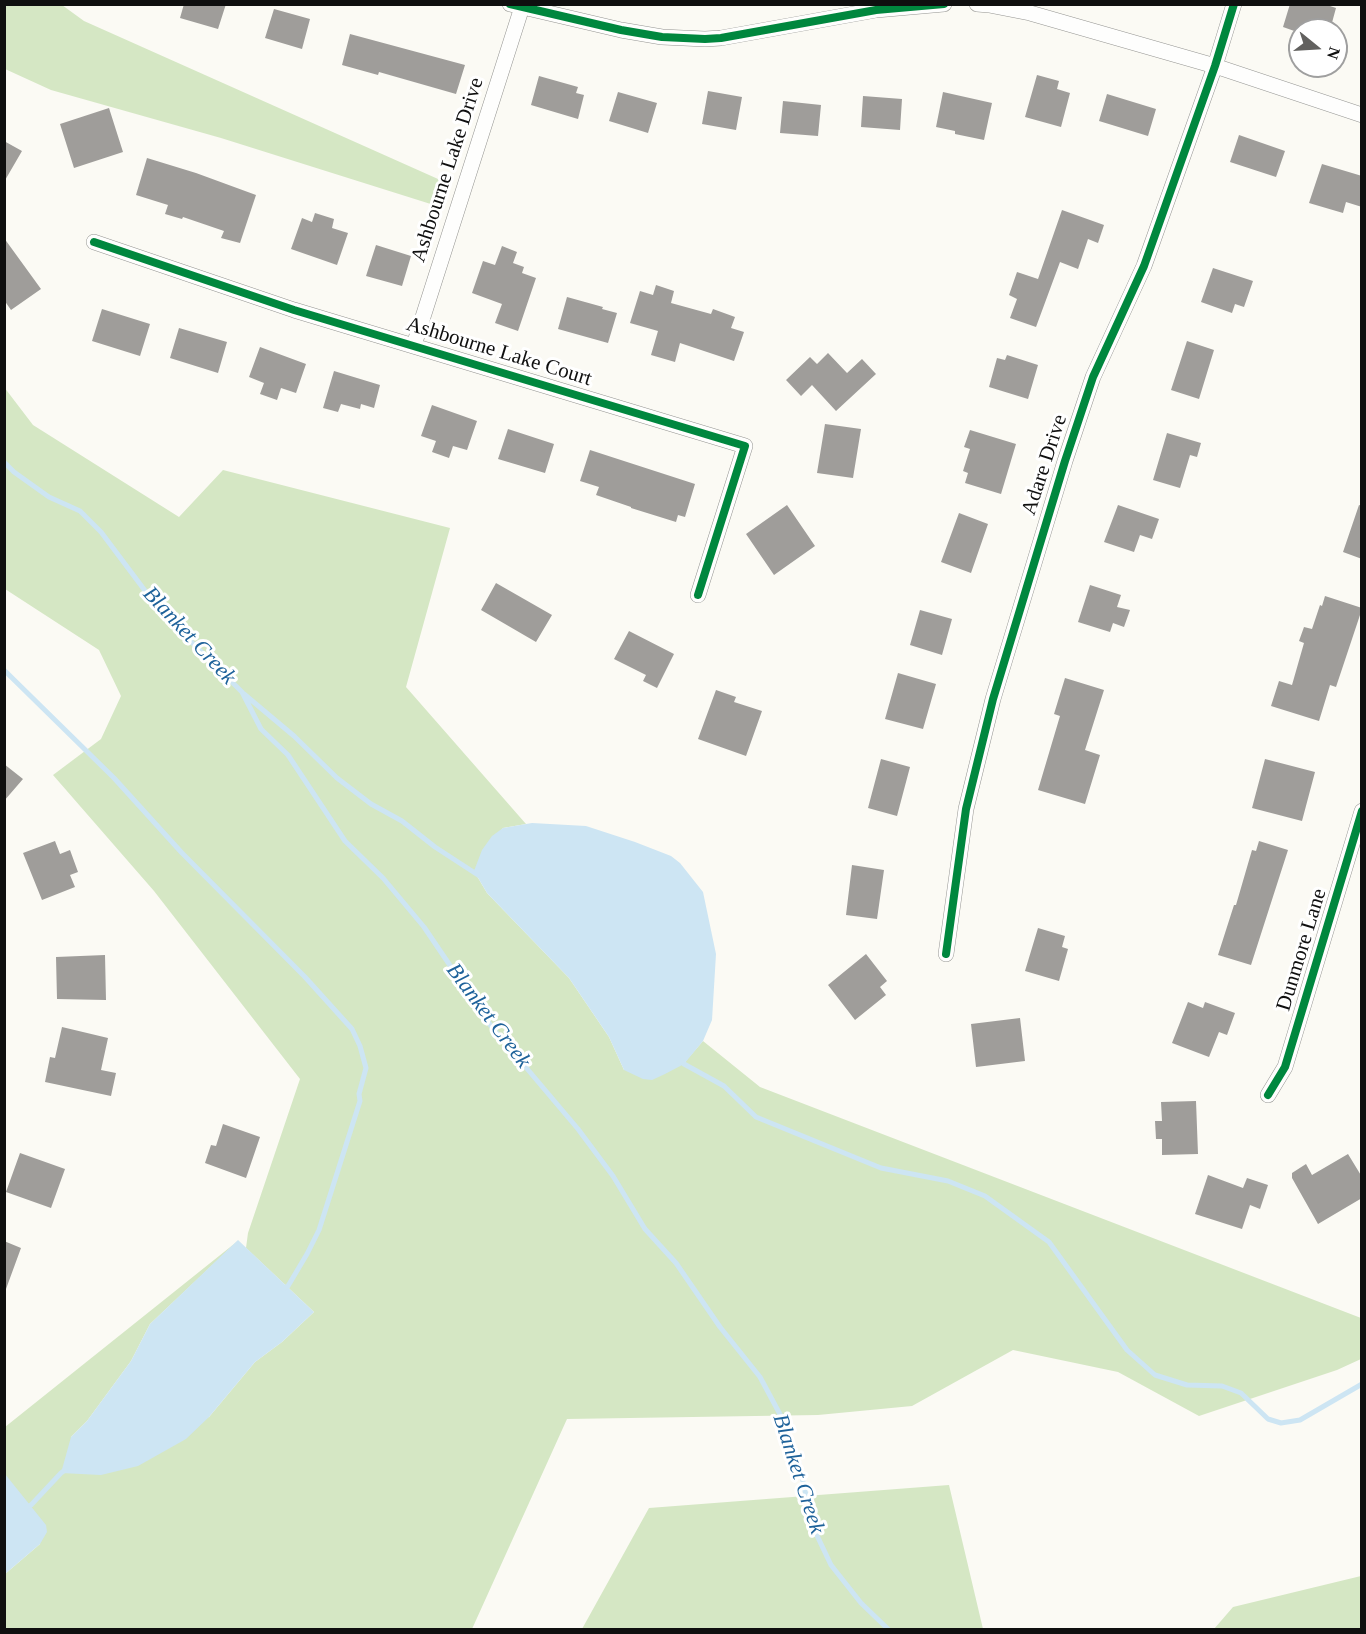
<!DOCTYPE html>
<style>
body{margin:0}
#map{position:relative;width:1366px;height:1634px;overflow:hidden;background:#fbfaf4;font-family:Georgia,serif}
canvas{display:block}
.frame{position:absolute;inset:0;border:6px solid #0f0f0f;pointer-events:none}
.north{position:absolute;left:1288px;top:18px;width:60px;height:60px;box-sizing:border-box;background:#fff;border:2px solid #9f9f9f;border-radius:50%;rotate:108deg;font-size:16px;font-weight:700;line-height:24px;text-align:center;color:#0f0f0f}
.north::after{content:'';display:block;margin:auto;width:21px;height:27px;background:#62615f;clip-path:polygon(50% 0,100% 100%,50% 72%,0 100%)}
</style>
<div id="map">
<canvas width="1366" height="1634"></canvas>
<div class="frame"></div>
<div class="north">N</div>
</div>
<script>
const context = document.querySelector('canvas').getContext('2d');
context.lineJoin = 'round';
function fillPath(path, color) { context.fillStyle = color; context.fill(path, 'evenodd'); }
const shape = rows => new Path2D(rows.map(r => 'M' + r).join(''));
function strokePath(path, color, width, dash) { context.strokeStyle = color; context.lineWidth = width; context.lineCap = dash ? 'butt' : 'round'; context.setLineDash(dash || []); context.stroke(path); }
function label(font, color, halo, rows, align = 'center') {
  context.font = font + ' Georgia,serif'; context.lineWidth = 6; context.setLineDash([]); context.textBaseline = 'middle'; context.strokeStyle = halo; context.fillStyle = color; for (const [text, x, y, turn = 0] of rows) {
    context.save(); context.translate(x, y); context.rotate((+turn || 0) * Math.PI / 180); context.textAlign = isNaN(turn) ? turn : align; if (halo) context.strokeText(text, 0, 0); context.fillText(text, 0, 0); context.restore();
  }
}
const forest = shape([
 [5,4,62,5,84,21,447,183,437,206,221,138,51,90,5,69],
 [4,387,33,425,179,517,223,470,450,528,406,687,526,824,503,828,474,871,487,893,569,978,609,1037,624,1070,683,1064,703,1041,760,1087,1361,1318,1361,1359,1337,1370,1199,1416,1118,1372,1013,1350,912,1406,818,1415,567,1419,472,1629,5,1629,5,1574,40,1544,5,1475,5,1427,239,1240,150,1324,131,1361,87,1421,71,1437,209,1417,255,1362,282,1342,314,1312,246,1248,248,1233,300,1079,154,891,53,775,101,739,121,696,99,650,5,589],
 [949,1485,983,1629,582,1629,649,1508],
 [1361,1576,1361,1629,1214,1629,1233,1607]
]);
const water = shape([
 [532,823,586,826,635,842,671,856,680,863,703,892,716,954,712,1020,703,1041,684,1064,665,1074,652,1080,643,1079,624,1070,609,1037,569,978,487,893,474,871,482,850,492,836,503,828],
 [238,1240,314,1312,282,1342,255,1362,209,1417,186,1439,138,1466,101,1475,61,1473,71,1437,87,1421,131,1361,150,1324],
 [5,1474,46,1525,47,1532,40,1544,5,1574]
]);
const stream = shape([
 [4,462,14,472,49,497,80,511,101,532,161,612,242,692,261,729,288,755,345,841,383,878,424,927,491,1026,578,1129,613,1176,645,1229,676,1263,720,1327,760,1377,782,1418,798,1459,813,1527,831,1565,861,1603,889,1630],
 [4,670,114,778,182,853,305,977,352,1029,360,1046,366,1068,359,1094,360,1101,319,1230,307,1254,288,1286,283,1289],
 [244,694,294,736,337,778,371,804,402,821,435,847,478,875],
 [679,1060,684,1064,724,1086,756,1117,881,1168,948,1181,985,1196,1049,1242,1127,1350,1155,1375,1187,1385,1222,1386,1241,1393,1268,1419,1281,1423,1300,1420,1362,1384],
 [27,1507,31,1505,61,1473,65,1470]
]);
const building = shape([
 [184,4,226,4,218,29,180,18],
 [1290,4,1324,4,1336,8,1330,30,1300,30,1300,33,1283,27],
 [274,9,310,19,302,49,265,38],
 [350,34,465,65,456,94,379,72,378,75,342,65],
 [1037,75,1059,81,1057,89,1070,93,1061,127,1025,117],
 [539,76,578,87,576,93,584,95,578,119,531,105],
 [708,91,742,97,736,130,702,124],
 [618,92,657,103,648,133,609,121],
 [943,92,992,103,984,140,955,134,955,131,936,127],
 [1107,94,1156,109,1148,136,1099,121],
 [863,96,902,99,900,130,861,127],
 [783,101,821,105,818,136,780,133],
 [109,108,123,152,74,168,60,124],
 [1239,135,1285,151,1276,177,1230,162],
 [4,141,22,151,4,182],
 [147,158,196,173,256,195,240,243,221,238,224,231,183,217,182,219,165,214,168,205,136,195],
 [1322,164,1362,176,1362,207,1346,202,1343,213,1309,203],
 [1062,210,1104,225,1098,243,1088,239,1078,269,1060,262,1036,327,1010,318,1017,299,1009,295,1017,272,1038,279],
 [315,213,334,219,332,228,348,233,337,265,291,249,302,218,312,222],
 [4,238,41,289,11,310,4,300],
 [376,245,411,256,402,286,366,276],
 [502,246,517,252,513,263,524,267,522,273,536,278,518,331,495,323,502,304,472,293,483,261,495,265],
 [1213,268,1253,281,1244,307,1235,304,1232,313,1201,302],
 [656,285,674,291,671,303,711,314,713,309,735,317,731,328,744,332,734,361,680,343,675,362,651,355,658,331,630,323,640,291,653,295],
 [567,297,603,307,602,309,617,313,608,343,558,329],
 [102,309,150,324,140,356,92,341],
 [179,328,227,342,218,373,170,358],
 [1187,341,1214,350,1199,399,1171,390],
 [260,347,306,364,296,393,281,388,277,400,260,394,264,383,249,377],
 [828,353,847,373,862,359,876,374,836,411,812,385,801,396,786,380,810,357,817,364],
 [1007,355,1038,365,1028,399,989,387,997,358,1005,360],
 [334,371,380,385,374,408,361,404,360,409,341,404,338,412,323,408],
 [432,405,477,421,467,450,453,446,449,458,432,452,436,441,421,436],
 [825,424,861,429,853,478,817,473],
 [508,429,554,444,545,473,498,459],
 [970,430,1016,444,1001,494,965,483,968,473,963,471,970,449,964,447],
 [1167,433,1201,443,1197,457,1190,455,1180,488,1153,480],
 [590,450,695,484,685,517,678,515,676,522,631,508,631,507,596,495,599,487,580,481],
 [787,505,815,546,774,575,746,534],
 [1118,505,1159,519,1152,539,1140,535,1134,552,1104,542],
 [1359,505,1362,506,1362,559,1343,552],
 [959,513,988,524,971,573,941,562],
 [496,583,552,615,536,642,481,610],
 [1090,585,1121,595,1117,607,1130,610,1124,627,1113,623,1110,632,1078,622],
 [1325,596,1362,608,1362,609,1336,687,1330,685,1319,721,1271,706,1279,681,1292,685,1304,643,1299,641,1304,627,1312,629,1320,605,1322,606],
 [920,610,952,619,942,655,910,645],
 [629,631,674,654,657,688,643,681,646,675,614,659],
 [898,673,936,684,923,729,885,719],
 [1065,678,1104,690,1085,750,1100,755,1085,804,1038,790,1060,716,1054,714],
 [716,690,736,697,734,702,762,711,746,756,698,739],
 [881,759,910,767,897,816,868,808],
 [1265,759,1315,772,1302,821,1252,808],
 [4,764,23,779,4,801],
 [55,841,60,854,70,850,78,872,70,875,75,887,42,900,23,853],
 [1259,841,1288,850,1251,965,1218,955,1234,905,1236,905,1252,850,1256,851],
 [852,865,884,870,877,919,846,915],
 [1038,928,1065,936,1062,947,1068,949,1059,981,1025,971],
 [866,954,887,981,880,987,886,995,855,1020,828,985],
 [105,955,106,1000,57,999,56,957],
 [1188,1002,1203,1008,1205,1002,1235,1013,1227,1035,1219,1032,1209,1057,1172,1043],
 [1020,1018,1025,1061,976,1067,971,1024],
 [62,1027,108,1038,101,1070,116,1073,111,1096,45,1082,50,1057,55,1058],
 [1196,1101,1198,1154,1162,1155,1162,1139,1156,1139,1155,1121,1162,1121,1161,1102],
 [223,1124,260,1137,246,1178,205,1163,211,1145,216,1146],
 [20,1153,65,1169,51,1208,6,1192],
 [1348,1154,1362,1177,1362,1198,1318,1224,1292,1178,1292,1173,1306,1164,1312,1175],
 [1208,1175,1243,1188,1247,1178,1268,1185,1260,1209,1250,1205,1242,1229,1195,1214],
 [4,1241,21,1248,6,1289,4,1289]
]);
const minor = shape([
 [510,4,621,30,662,37,705,39,721,38,876,10,944,4],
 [977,4,989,5,1030,13,1215,66,1362,115],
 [94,242,294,310,745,446,698,595],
 [414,345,522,7],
 [946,954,966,809,993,699,1065,461,1093,377,1144,266,1215,66,1234,4],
 [1268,1095,1285,1067,1362,811]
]);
const cycleway = shape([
 [510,4,621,30,662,37,705,39,721,38,876,10,944,4],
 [94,242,294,310,745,446,698,595],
 [946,954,966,809,993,699,1065,461,1093,377,1144,266,1215,66,1234,4],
 [1268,1095,1285,1067,1362,811]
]);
const streetNames = [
 ["Ashbourne Lake Drive",448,170,-72],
 ["Ashbourne Lake Court",499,352,17],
 ["Adare Drive",1045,465,-72],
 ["Dunmore Lane",1302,950,-73]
];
const waterNames = [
 ["Blanket Creek",189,636,47],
 ["Blanket Creek",488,1016,53],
 ["Blanket Creek",798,1474,72]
];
fillPath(forest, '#d5e7c4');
fillPath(water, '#cde5f3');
strokePath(stream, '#cde5f3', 5);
fillPath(building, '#9f9d9a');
strokePath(minor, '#959592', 16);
strokePath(minor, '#fefefd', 15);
strokePath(cycleway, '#00873e', 8);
label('21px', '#0f0f0f', '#fff', streetNames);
label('italic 22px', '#1e629a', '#fff', waterNames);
</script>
